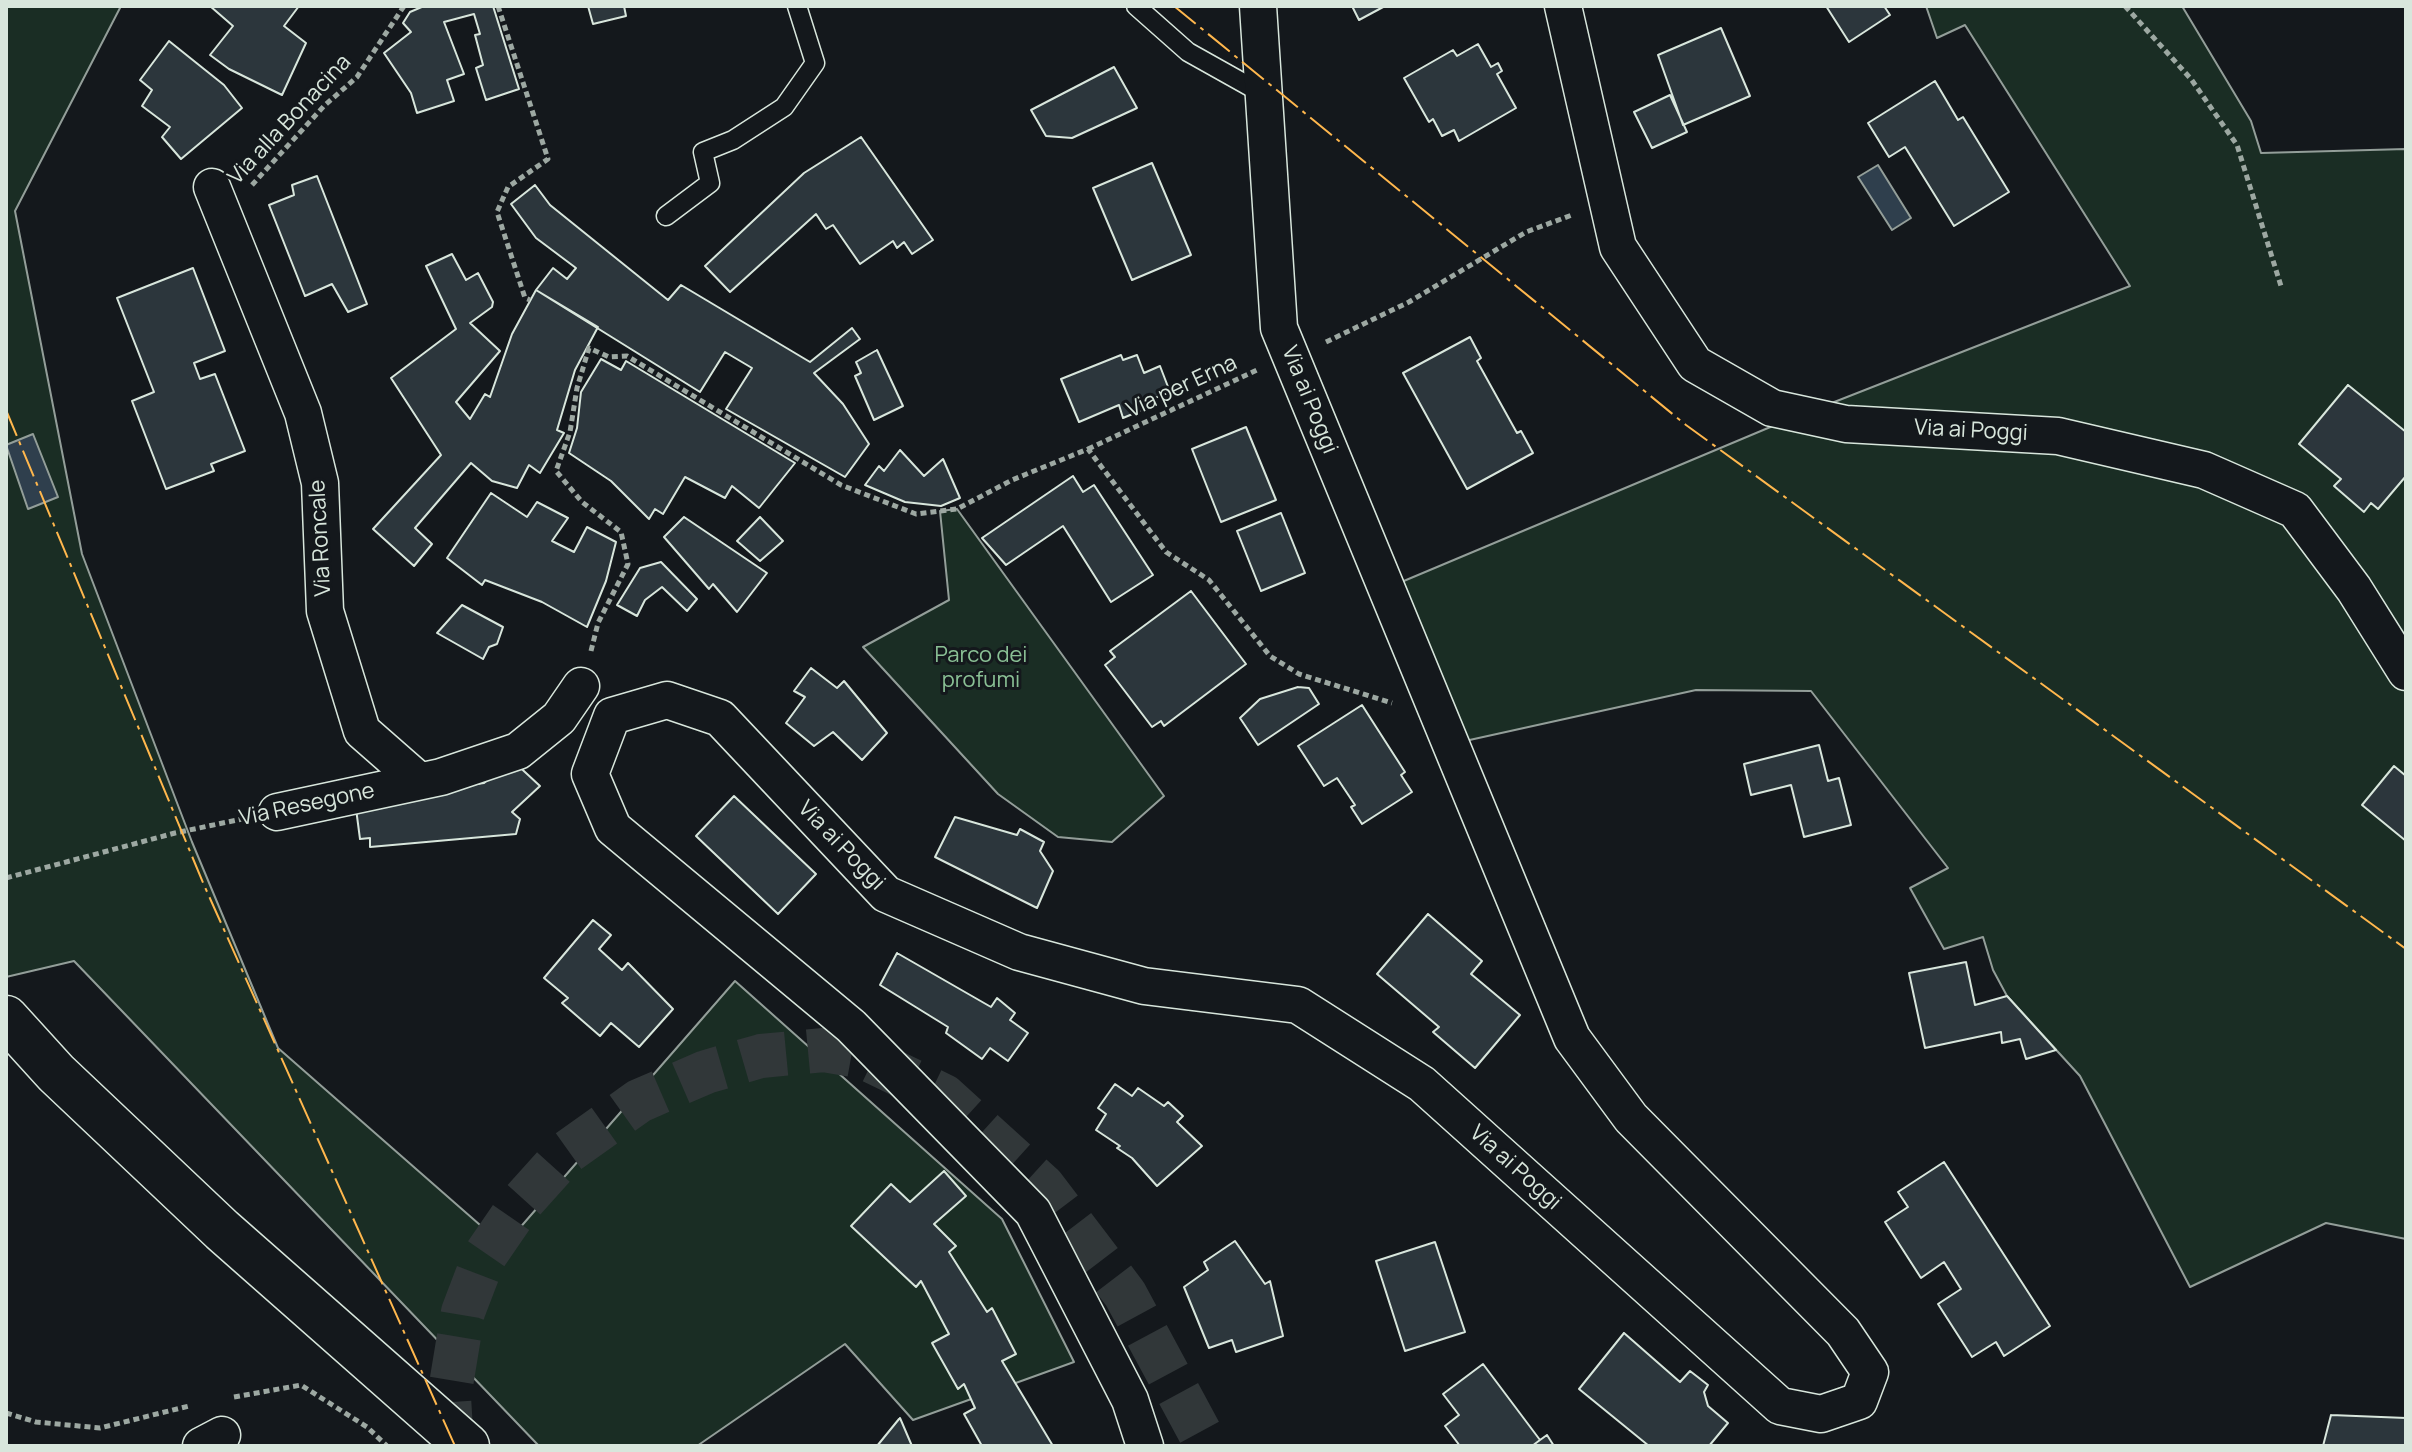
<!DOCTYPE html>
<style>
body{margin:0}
#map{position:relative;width:2412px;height:1452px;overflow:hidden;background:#14181c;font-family:Manrope,sans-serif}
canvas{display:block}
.frame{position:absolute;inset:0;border:8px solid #d8e6dc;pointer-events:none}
</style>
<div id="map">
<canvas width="2412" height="1452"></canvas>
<div class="frame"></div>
</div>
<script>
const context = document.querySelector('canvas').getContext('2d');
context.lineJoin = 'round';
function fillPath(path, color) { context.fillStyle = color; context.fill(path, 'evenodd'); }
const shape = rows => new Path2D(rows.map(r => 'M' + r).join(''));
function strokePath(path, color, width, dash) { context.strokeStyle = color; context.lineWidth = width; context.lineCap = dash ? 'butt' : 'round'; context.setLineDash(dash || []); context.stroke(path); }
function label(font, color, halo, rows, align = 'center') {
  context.font = font + ' Manrope,sans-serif'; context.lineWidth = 6; context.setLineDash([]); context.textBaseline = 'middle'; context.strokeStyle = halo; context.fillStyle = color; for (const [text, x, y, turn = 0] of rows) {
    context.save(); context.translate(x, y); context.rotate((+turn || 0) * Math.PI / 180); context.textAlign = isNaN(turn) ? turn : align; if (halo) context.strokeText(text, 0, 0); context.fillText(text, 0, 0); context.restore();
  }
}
const green = shape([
 [6,6,121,6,15,211,82,554,192,842,278,1048,504,1246,735,981,1002,1219,1074,1362,913,1420,845,1344,697,1446,539,1446,74,961,6,977,6,6],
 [1926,6,2182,6,2251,121,2261,153,2406,149,2406,1239,2326,1223,2190,1287,2080,1076,2007,996,1993,970,1983,937,1944,949,1910,888,1948,868,1811,691,1696,690,1465,741,1399,583,1768,428,2130,286,1965,25,1937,38,1926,6],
 [957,509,1164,796,1112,842,1058,837,998,794,863,647,949,600,940,511,957,509]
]);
const water = shape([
 [1878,165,1911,218,1892,230,1858,177,1878,165],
 [33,434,58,497,28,509,6,445,33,434]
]);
const building = shape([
 [210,6,299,6,284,26,306,43,282,95,229,69,210,55,233,26,210,6],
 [424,6,493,6,519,89,486,100,476,68,483,65,475,35,480,34,474,14,444,22,464,74,447,80,454,101,417,113,411,93,384,53,411,32,403,23,410,12,424,6],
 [588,6,624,6,626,16,593,24,588,6],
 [1352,6,1385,6,1359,20,1352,6],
 [1826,6,1884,6,1890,15,1849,42,1826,6],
 [1721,28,1750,96,1683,125,1658,55,1721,28],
 [169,41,224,85,242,108,181,159,162,137,170,127,142,106,152,90,140,80,169,41],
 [1478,44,1491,67,1498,63,1502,71,1497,74,1516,108,1459,141,1454,130,1442,136,1433,119,1429,122,1404,78,1453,50,1457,56,1478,44],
 [1114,67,1137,108,1072,138,1046,136,1031,110,1114,67],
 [1935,81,1958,120,1963,117,2009,192,1954,226,1905,147,1889,157,1868,123,1935,81],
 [1670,95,1687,132,1652,148,1634,112,1670,95],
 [861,137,933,240,912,254,904,242,897,248,893,241,860,264,833,225,826,229,816,214,730,292,705,266,804,173,861,137],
 [1152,163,1191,255,1132,280,1093,188,1152,163],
 [317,176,367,304,348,312,332,284,305,296,269,205,294,195,292,185,317,176],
 [535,185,550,205,668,300,681,285,810,362,852,328,860,339,814,373,843,404,869,444,845,477,726,409,752,368,725,352,700,392,536,290,553,268,567,279,576,268,536,238,511,204,535,185],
 [452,254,466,280,478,273,493,302,492,307,470,323,500,351,456,402,470,419,485,394,490,397,512,334,536,290,598,327,575,370,557,430,564,433,540,473,529,465,517,488,492,481,471,463,415,528,432,544,414,566,373,529,441,455,391,378,456,329,426,266,452,254],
 [193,268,225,351,194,363,200,379,215,374,245,451,211,464,214,471,166,489,132,401,154,392,117,298,193,268],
 [1470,337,1481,358,1477,361,1517,433,1521,431,1533,453,1467,489,1403,373,1470,337],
 [877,350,903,406,874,420,855,376,861,373,856,362,877,350],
 [1121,355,1123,360,1137,355,1144,373,1160,366,1170,392,1152,399,1154,405,1123,418,1119,405,1079,422,1061,379,1121,355],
 [601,359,621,370,626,361,795,463,759,508,732,486,725,498,685,477,663,514,655,509,649,519,611,481,569,453,577,428,581,392,601,359],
 [2348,385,2406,432,2406,476,2378,509,2371,503,2364,512,2334,486,2341,479,2299,444,2348,385],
 [1246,427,1276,500,1221,522,1192,449,1246,427],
 [900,450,924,476,943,459,960,498,941,506,905,502,865,485,879,466,884,471,900,450],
 [1073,476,1083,492,1094,485,1153,575,1111,602,1063,526,1006,565,982,538,1073,476],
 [491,493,527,517,537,502,568,518,552,541,574,552,587,527,616,542,606,581,587,627,542,602,485,580,482,585,447,558,491,493],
 [1281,513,1305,573,1261,591,1237,531,1281,513],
 [684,517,767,573,737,612,713,584,709,589,664,537,684,517],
 [760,517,783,541,760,561,737,541,760,517],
 [661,562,697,599,687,611,662,587,645,600,637,616,617,605,640,568,661,562],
 [1191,591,1246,664,1164,726,1161,721,1152,727,1105,665,1115,657,1110,651,1191,591],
 [462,605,503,627,497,644,489,647,483,659,437,633,462,605],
 [811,668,837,688,844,681,887,733,862,760,833,732,814,746,786,723,805,697,794,691,811,668],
 [1298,687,1309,688,1319,704,1258,745,1240,718,1260,699,1298,687],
 [1362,705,1405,772,1401,775,1412,792,1362,824,1351,807,1355,805,1337,778,1324,786,1298,746,1362,705],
 [1819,745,1828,781,1839,778,1851,825,1804,837,1791,785,1751,795,1744,764,1819,745],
 [512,760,540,786,512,812,520,819,516,834,370,847,370,838,360,839,355,801,484,783,512,760],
 [2394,766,2406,776,2406,841,2362,805,2394,766],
 [734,796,816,874,778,914,696,836,734,796],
 [955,817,1017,835,1020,829,1044,842,1040,851,1053,871,1037,908,935,857,955,817],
 [1428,914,1482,961,1471,974,1520,1015,1475,1068,1433,1032,1439,1027,1377,974,1428,914],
 [593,920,611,935,599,949,622,970,628,963,673,1009,639,1047,611,1023,600,1036,562,1003,568,998,544,978,593,920],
 [897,953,991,1007,997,998,1015,1013,1010,1020,1028,1033,1008,1061,990,1048,982,1059,946,1033,948,1027,880,985,897,953],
 [1966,962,1975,1005,2007,996,2056,1050,2026,1059,2020,1039,2002,1043,2001,1032,1925,1048,1909,973,1966,962],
 [1115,1084,1132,1096,1138,1088,1164,1106,1168,1102,1183,1116,1177,1122,1202,1146,1157,1186,1132,1158,1117,1148,1120,1146,1096,1130,1106,1114,1098,1108,1115,1084],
 [1944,1162,2050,1326,2004,1356,1996,1342,1972,1357,1938,1304,1961,1289,1944,1262,1921,1278,1885,1222,1908,1207,1898,1192,1944,1162],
 [944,1171,966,1196,934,1224,956,1246,949,1252,987,1312,992,1308,1016,1354,1002,1361,1053,1446,982,1446,964,1414,975,1408,964,1384,958,1389,932,1343,949,1334,921,1281,916,1287,851,1226,891,1184,910,1202,944,1171],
 [1235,1241,1265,1284,1270,1281,1283,1336,1236,1352,1232,1340,1209,1348,1184,1287,1208,1270,1204,1262,1235,1241],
 [1435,1242,1465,1332,1405,1351,1376,1261,1435,1242],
 [1624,1333,1680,1382,1690,1371,1708,1385,1704,1392,1708,1406,1728,1423,1709,1446,1649,1446,1579,1389,1624,1333],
 [1483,1364,1540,1440,1532,1446,1460,1446,1445,1426,1459,1415,1443,1394,1483,1364],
 [2331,1415,2406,1418,2406,1446,2323,1446,2331,1415],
 [900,1418,912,1446,877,1446,899,1419,900,1418],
 [1547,1435,1554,1446,1532,1446,1540,1440,1547,1435]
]);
const highwayTunnel = shape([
 [452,1446,449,1397,463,1312,484,1257,521,1203,566,1153,639,1101,706,1072,761,1056,824,1050,863,1057,944,1096,1043,1186,1125,1294,1207,1446]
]);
const path = shape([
 [498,6,548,159,508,187,497,212,525,298,530,300],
 [2125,6,2191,79,2237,145,2281,286],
 [252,185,324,106,357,77,404,6],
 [1326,342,1409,302,1526,232,1572,215],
 [1088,449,1257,370],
 [591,651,598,623,628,564,621,532,582,502,556,471,570,432,577,388,589,348,609,357,627,356,841,485,916,514,957,509,1012,480,1088,449,1166,552,1209,580,1270,656,1299,674,1392,703],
 [6,878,175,833,242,819],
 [234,1397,301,1385,367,1427,387,1446],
 [6,1413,36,1422,100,1428,189,1406]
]);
const lane = shape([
 [1136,6,1188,52,1263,94],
 [666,216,710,183,703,152,733,140,784,107,815,63,797,6]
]);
const street = shape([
 [1563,6,1618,247,1695,364,1772,408,1846,424,2058,436,2204,470,2295,510,2354,589,2406,672],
 [212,187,303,413,320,483,325,611,362,731,419,781],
 [277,812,441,777,518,751,559,718,581,686],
 [201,1446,222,1435],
 [1145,1446,1130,1400,1033,1212,851,1026,613,828,590,774,612,716,667,700,720,718,886,894,1019,952,1144,986,1298,1005,1422,1084,1780,1406,1821,1414,1859,1401,1870,1372,1843,1332,1631,1118,1572,1038,1279,328,1258,6]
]);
const highway = shape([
 [6,1018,56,1073,222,1230,467,1446]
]);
const power = shape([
 [1174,6,1686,425,2406,949],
 [6,410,204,885,455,1446]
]);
const streetNames = [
 ["Via alla Bonacina",290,120,-47],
 ["Via per Erna",1182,387,-25],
 ["Via ai Poggi",1309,400,68],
 ["Via ai Poggi",1971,431,3],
 ["Via Roncale",321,538,-93],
 ["Via Resegone",307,805,-12],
 ["Via ai Poggi",841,846,46],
 ["Via ai Poggi",1515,1168,42]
];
const parkNames = [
 ["Parco dei",981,656],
 ["profumi",981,681]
];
fillPath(green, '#1a2d24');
strokePath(green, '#939e99', 2);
fillPath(water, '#2f3f4d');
strokePath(water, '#939e99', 2);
fillPath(building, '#2c363c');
strokePath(building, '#d8e6dc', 2);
strokePath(highwayTunnel, '#313739', 44, [44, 22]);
strokePath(lane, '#d8e6dc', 21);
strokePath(street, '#d8e6dc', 39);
strokePath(highway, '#d8e6dc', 47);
strokePath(path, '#9da8a2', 5, [6, 4]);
strokePath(lane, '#14181c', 18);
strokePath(street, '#14181c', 36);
strokePath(highway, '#14181c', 44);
strokePath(power, '#ffb74d', 2, [28, 6, 4, 6]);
label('22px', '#d8e6dc', '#14181c', streetNames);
label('22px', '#8ac095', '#14181c', parkNames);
</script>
